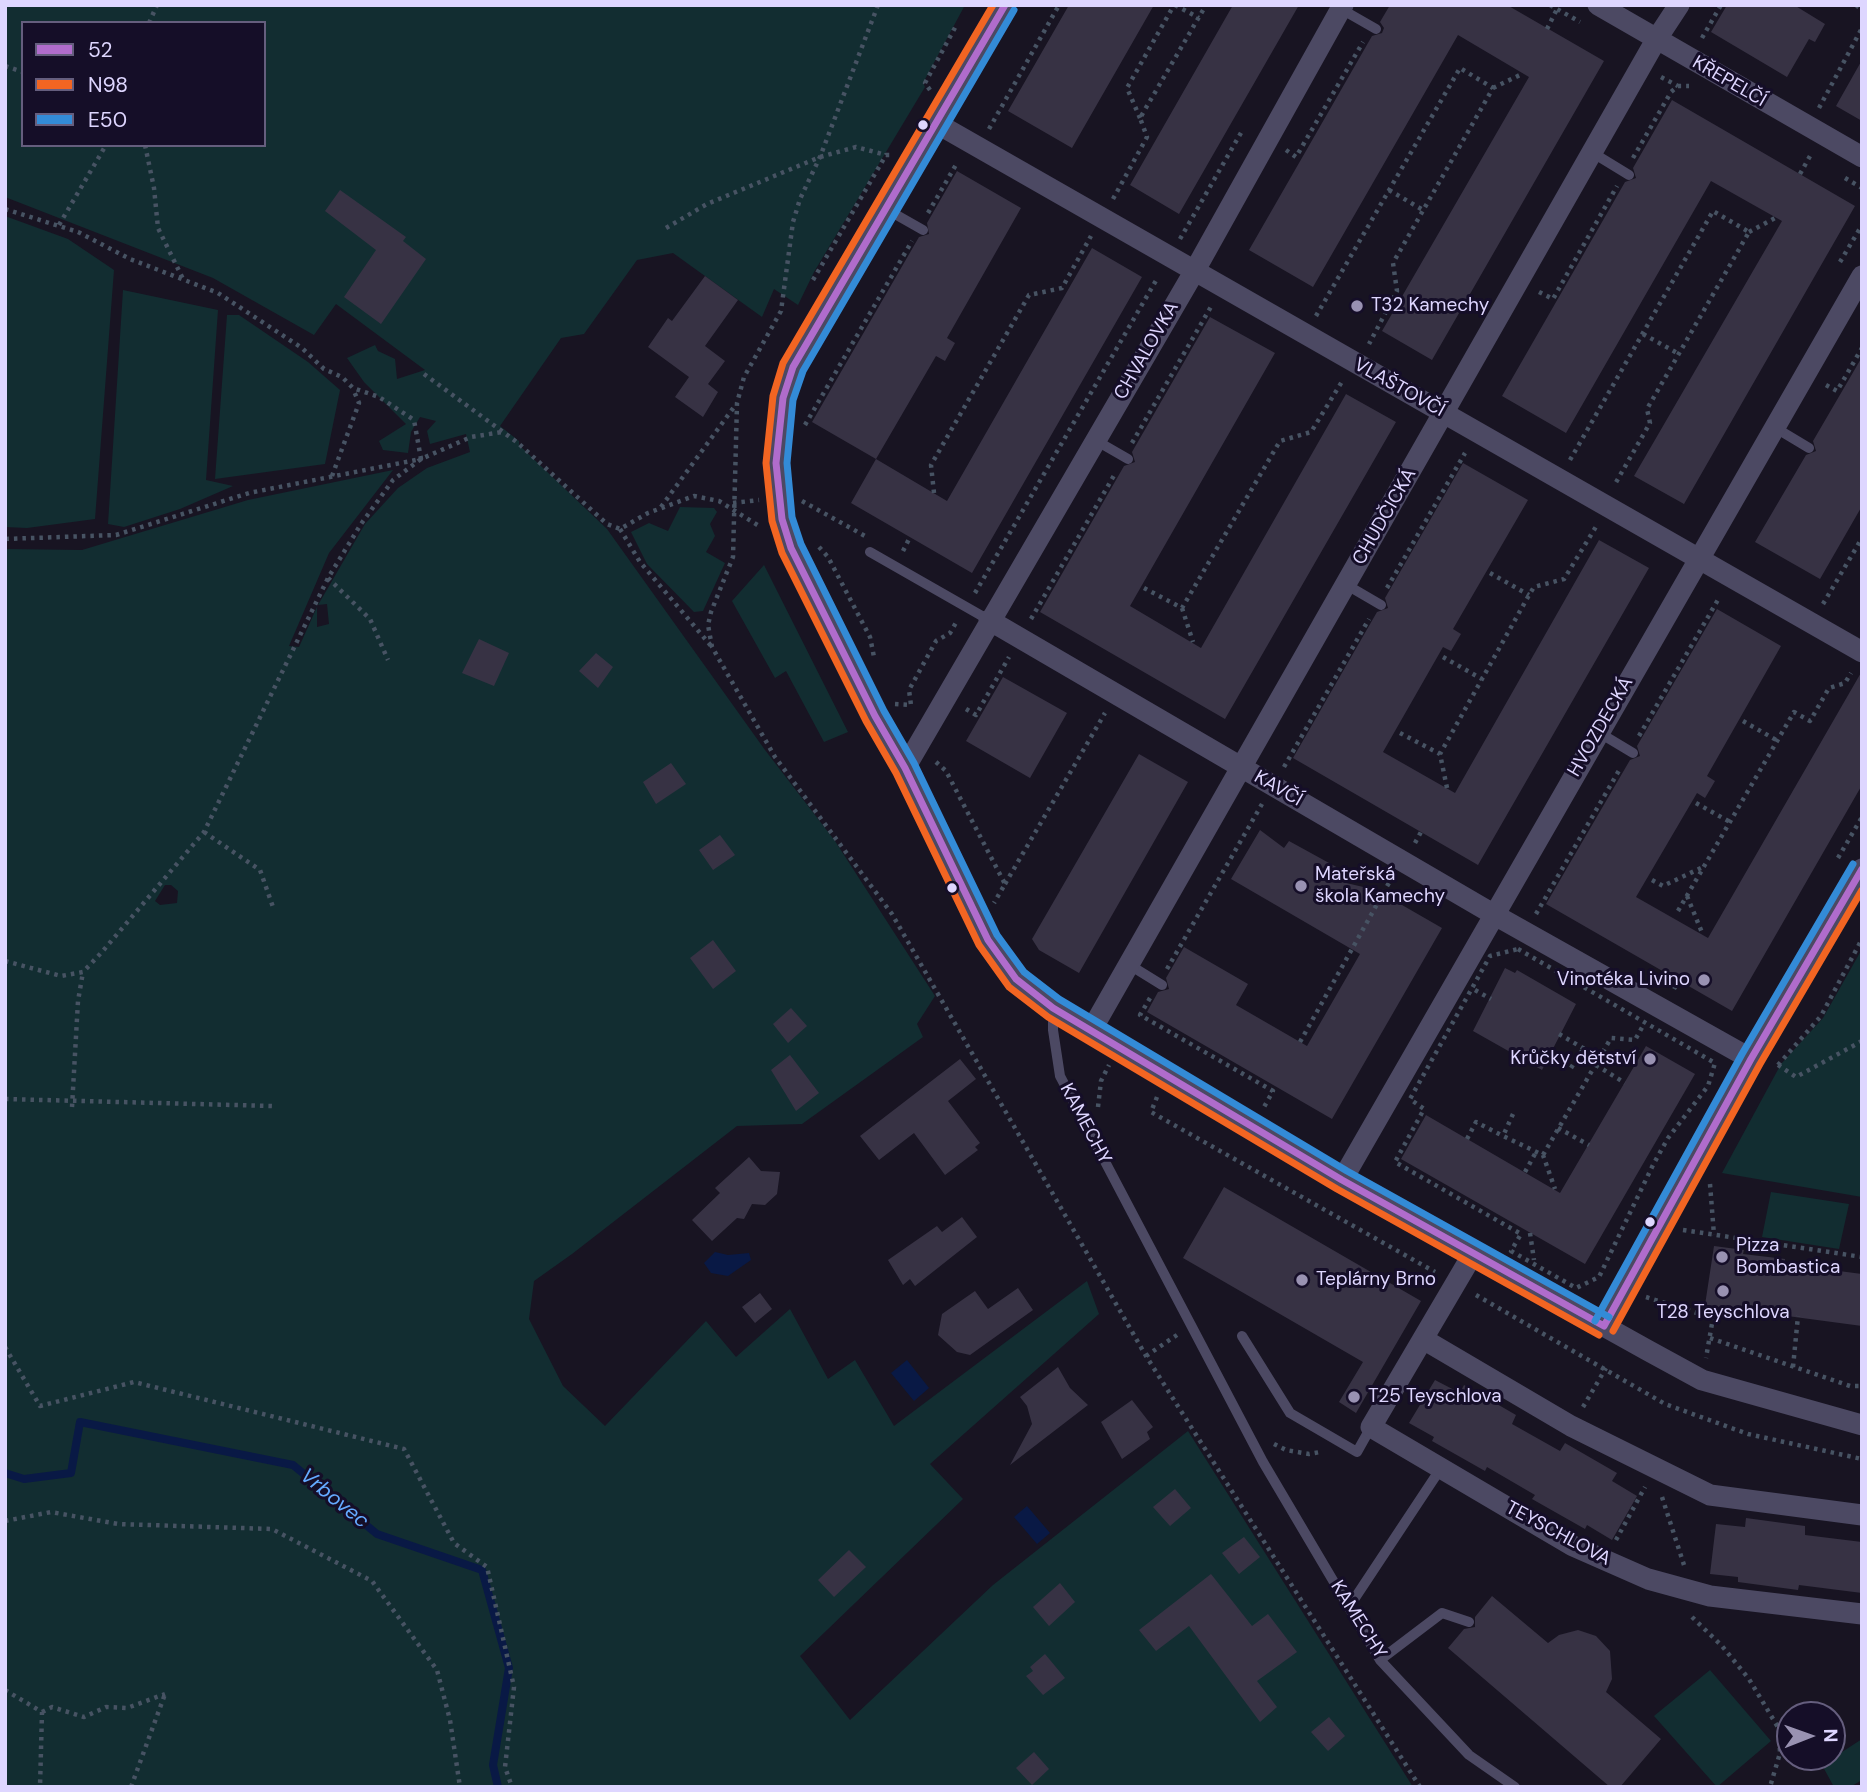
<!DOCTYPE html>
<meta charset="utf-8">
<style>
body{margin:0}
#map{position:relative;width:1867px;height:1792px;overflow:hidden;background:#181422;font-family:"DM Sans",sans-serif}
canvas{display:block}
.frame{position:absolute;inset:0;border:7px solid #ded6ff;pointer-events:none}
.legend{position:absolute;left:21px;top:21px;width:245px;height:126px;box-sizing:border-box;background:#150e28;border:2px solid #655e7e;margin:0;padding:9px 12px;list-style:none;font-size:21px;color:#ded6ff}
.legend li{display:flex;align-items:center;gap:14px;height:35px}
.legend b{width:35px;border:2px solid #655e7e}
.north{position:absolute;left:1776px;top:1701px;width:70px;height:70px;box-sizing:border-box;background:#150e28;border:2px solid #655e7e;border-radius:50%;rotate:89deg;font-size:19px;font-weight:700;line-height:28px;text-align:center;color:#ded6ff}
.north::after{content:'';display:block;margin:auto;width:24px;height:32px;background:#9992b2;clip-path:polygon(50% 0,100% 100%,50% 72%,0 100%)}
</style>
<div id="map">
<canvas width="1867" height="1792"></canvas>
<div class="frame"></div>
<ul class="legend">
<li><b style="height:9px;background:#b06ccc"></b>52</li>
<li><b style="height:9px;background:#f26522"></b>N98</li>
<li><b style="height:9px;background:#338bd7"></b>E50</li>
</ul>
<div class="north">N</div>
</div>
<script>
const context = document.querySelector('canvas').getContext('2d');
context.lineJoin = 'round';
function fillPath(path, color) { context.fillStyle = color; context.fill(path, 'evenodd'); }
const shape = rows => new Path2D(rows.map(r => 'M' + r).join(''));
function strokePath(path, color, width, dash) { context.strokeStyle = color; context.lineWidth = width; context.lineCap = dash ? 'butt' : 'round'; context.setLineDash(dash || []); context.stroke(path); }
function label(font, color, halo, rows, align = 'center') {
  context.font = font + ' "DM Sans",sans-serif'; context.lineWidth = 6; context.setLineDash([]); context.textBaseline = 'middle'; context.strokeStyle = halo; context.fillStyle = color; for (const [text, x, y, turn = 0] of rows) {
    context.save(); context.translate(x, y); context.rotate((+turn || 0) * Math.PI / 180); context.textAlign = isNaN(turn) ? turn : align; if (halo) context.strokeText(text, 0, 0); context.fillText(text, 0, 0); context.restore();
  }
}
const green = shape([
 [5,5,965,5,923,83,925,87,814,272,798,305,774,289,762,317,673,253,637,260,584,334,561,338,500,426,519,441,519,445,607,529,765,750,835,841,935,996,917,1024,923,1037,802,1124,737,1126,572,1254,534,1281,529,1319,563,1386,605,1426,706,1321,736,1357,790,1309,828,1379,855,1360,894,1426,1087,1281,1099,1314,930,1464,963,1499,800,1656,850,1720,993,1585,1188,1431,1413,1787,5,1787,5,549,82,550,248,500,393,470,329,553,289,646,299,647,317,607,317,627,329,624,327,604,318,605,365,524,398,488,427,468,470,452,466,434,430,444,427,431,436,421,420,417,411,432,408,453,383,450,379,441,406,424,364,382,347,358,375,345,378,351,395,359,397,379,425,370,336,304,314,335,213,278,5,197],
 [23,23,264,23,264,145,23,145],
 [165,885,171,885,178,891,177,903,160,905,155,901],
 [5,216,68,239,114,270,95,519,27,528,5,527],
 [123,290,218,310,206,480,233,486,180,509,124,527,108,524],
 [227,315,239,315,308,362,340,390,325,464,215,479],
 [680,507,714,508,717,512,710,524,715,536,706,552,725,563,703,611,694,612,647,564,631,532,649,523,668,531],
 [764,565,848,732,824,742,786,671,775,678,732,601],
 [1862,949,1862,1197,1722,1173,1781,1064,1823,1018],
 [1771,1192,1849,1204,1839,1249,1762,1237],
 [1710,1670,1771,1741,1717,1787,1654,1716],
 [1862,1739,1862,1780,1850,1787,1834,1787,1822,1765]
]);
const water = shape([
 [715,1252,728,1255,749,1253,751,1260,728,1276,711,1273,704,1263],
 [907,1360,929,1388,914,1401,891,1373],
 [1027,1506,1050,1533,1037,1544,1014,1517]
]);
const stream = shape([
 [5,1473,24,1479,71,1473,80,1422,293,1465,377,1534,482,1570,509,1668,493,1765,498,1787]
]);
const building = shape([
 [1069,5,1154,5,1072,148,1008,111],
 [1233,5,1299,5,1179,214,1130,185],
 [1390,5,1507,5,1604,61,1432,360,1382,331,1529,77,1458,35,1313,287,1249,250,1372,36,1382,33,1384,28,1380,22],
 [1727,5,1794,5,1825,24,1815,42,1809,39,1787,77,1711,32],
 [1862,60,1862,121,1836,106],
 [1672,100,1855,206,1684,504,1634,476,1782,221,1711,181,1566,433,1502,396,1625,182,1636,178,1633,168],
 [957,171,1021,208,947,338,955,343,945,361,936,356,876,459,812,422,919,237,929,234,927,223],
 [340,190,406,237,403,241,426,259,381,324,344,297,376,250,325,211],
 [1092,248,1142,277,972,573,851,503,876,459,947,501],
 [705,276,738,300,705,346,725,361,708,384,718,392,703,417,675,397,689,377,648,347,668,318,672,321],
 [1210,317,1275,353,1130,606,1201,648,1346,394,1396,422,1225,719,1040,612,1124,466,1135,462,1132,452],
 [1862,357,1862,506,1820,579,1755,542,1806,455,1816,451,1813,441],
 [1463,463,1528,500,1453,629,1461,634,1451,651,1443,647,1383,752,1455,793,1599,540,1649,568,1478,865,1293,758,1377,612,1388,608,1385,598],
 [1717,609,1781,646,1707,776,1715,781,1705,798,1697,793,1636,897,1708,938,1862,671,1862,785,1732,1011,1546,904,1630,760,1640,756,1637,746],
 [479,639,509,653,494,686,462,673],
 [596,653,613,667,598,688,579,671],
 [1003,677,1067,713,1030,778,966,741],
 [1139,754,1188,782,1079,973,1039,950,1032,939],
 [671,763,686,784,656,804,643,782],
 [1260,830,1284,848,1289,841,1340,869,1344,873,1342,882,1376,890,1442,928,1332,1119,1147,1012,1158,992,1169,989,1166,978,1184,947,1248,984,1236,1005,1307,1046,1360,954,1231,879],
 [720,835,735,855,713,870,699,850],
 [713,940,736,971,713,989,690,958],
 [1505,968,1515,973,1517,970,1576,1004,1542,1070,1473,1031],
 [791,1008,807,1026,788,1043,773,1024],
 [1646,1046,1695,1074,1585,1264,1401,1159,1426,1115,1560,1193],
 [790,1055,819,1093,796,1111,771,1070],
 [960,1059,976,1079,948,1101,980,1143,975,1147,978,1150,945,1175,914,1133,879,1160,860,1136],
 [749,1157,761,1171,780,1172,777,1194,765,1205,752,1204,744,1219,737,1218,712,1241,692,1220,720,1193,715,1188],
 [1224,1187,1421,1301,1356,1413,1339,1402,1363,1362,1183,1258],
 [962,1217,977,1237,915,1286,910,1279,903,1285,888,1260,937,1226,942,1232],
 [1714,1246,1744,1250,1743,1254,1785,1259,1785,1264,1862,1274,1862,1326,1705,1305],
 [1018,1288,1033,1310,970,1355,957,1352,938,1335,942,1314,975,1291,988,1309],
 [760,1293,772,1309,755,1323,742,1307],
 [1058,1367,1070,1388,1088,1405,1010,1465,1032,1424,1027,1406,1020,1397],
 [1435,1380,1460,1393,1464,1385,1516,1415,1512,1424,1560,1451,1565,1443,1617,1473,1612,1481,1637,1496,1612,1540,1587,1525,1585,1529,1532,1499,1535,1495,1487,1467,1485,1471,1432,1441,1434,1437,1409,1423],
 [1132,1400,1153,1427,1147,1432,1150,1439,1122,1459,1101,1422],
 [1175,1489,1191,1508,1170,1526,1153,1507],
 [1746,1518,1805,1526,1805,1535,1862,1542,1862,1593,1799,1585,1798,1590,1738,1582,1738,1577,1710,1574,1716,1524,1745,1527],
 [1244,1537,1260,1557,1239,1574,1222,1553],
 [849,1550,866,1567,834,1597,818,1580],
 [1211,1574,1252,1626,1268,1614,1297,1652,1257,1681,1277,1707,1260,1722,1189,1626,1156,1651,1139,1630],
 [1060,1583,1075,1602,1049,1626,1033,1607],
 [1492,1596,1548,1643,1559,1635,1578,1630,1596,1636,1610,1651,1612,1679,1606,1692,1661,1739,1620,1787,1610,1787,1448,1648,1464,1629,1475,1627,1475,1617],
 [1045,1654,1065,1678,1043,1695,1026,1676,1033,1671,1030,1667],
 [1329,1717,1345,1736,1328,1751,1311,1732],
 [1034,1752,1049,1769,1032,1785,1016,1768]
]);
const path = shape([
 [878,5,820,157,800,199,793,222,781,311,744,377,737,403,733,557,711,612,708,625,712,647,775,757,892,914,1146,1356,1420,1787],
 [1175,5,1199,18],
 [1550,5,1580,22],
 [1856,5,1862,10],
 [149,23,157,5],
 [1547,29,1557,9],
 [1702,38,1721,5],
 [5,66,23,72],
 [1661,77,1678,86],
 [1493,88,1522,74],
 [930,90,925,83,957,24],
 [1819,108,1862,28],
 [1140,118,1127,88,1174,5],
 [989,129,1059,5],
 [145,145,154,188,158,228,183,279],
 [1286,150,1296,157,1363,42],
 [1633,158,1671,92,1678,86,1689,86],
 [1800,174,1810,156],
 [1845,178,1862,188],
 [1389,190,1423,210],
 [1113,199,1147,137,1140,118,1206,5],
 [5,209,78,232,130,259,218,293,302,348,324,369,342,377,353,388,379,397,414,420,421,459,249,493,116,535,5,539],
 [928,213,957,163],
 [59,225,106,145],
 [666,228,707,204,820,157,856,147,886,155],
 [1749,232,1775,218],
 [1180,239,1242,131],
 [1840,262,1862,225],
 [813,280,886,155,890,155],
 [1539,292,1553,299,1617,186],
 [1316,316,1460,68,1493,88,1393,263,1397,291,1369,344],
 [1643,334,1679,354],
 [424,374,518,443,607,524,620,529,648,513,694,496,719,501,759,526],
 [1826,385,1837,391,1862,348],
 [805,425,912,241],
 [1132,443,1212,305],
 [1570,460,1713,211,1749,232,1647,409,1650,423,1615,484],
 [332,476,359,403,353,389],
 [934,493,931,465,1029,295,1062,288,1091,236],
 [802,501,865,536],
 [733,503,759,500],
 [661,507,734,407],
 [620,529,640,562,712,647],
 [819,547,828,557,870,637,874,657],
 [903,551,910,537],
 [1490,573,1529,595],
 [328,578,370,619,388,660],
 [1144,588,1182,608,1280,441,1311,432,1343,380],
 [1387,588,1465,453],
 [975,593,1158,277],
 [1823,604,1862,538],
 [1182,608,1193,642],
 [1031,619,1116,472],
 [1443,657,1482,679],
 [895,704,911,705,909,690,936,641,950,633,957,621],
 [966,709,976,715,1009,657],
 [1743,721,1778,741],
 [1400,733,1440,754],
 [1639,736,1719,598],
 [936,762,946,771,1005,884,994,903],
 [1284,767,1369,619],
 [1447,788,1440,754,1529,595,1534,587,1564,579,1597,525],
 [1696,803,1730,822],
 [204,832,260,870,273,907],
 [1415,843,1421,832],
 [1838,858,1862,817],
 [1652,880,1663,886,1703,867],
 [1005,884,1105,713],
 [1687,896,1703,935],
 [1678,911,1794,712,1810,721,1829,688,1845,683,1851,673],
 [1536,914,1621,767],
 [1518,949,1715,1063,1708,1086,1668,1138,1653,1165,1599,1277,1576,1288,1511,1251,1521,1234,1395,1162,1424,1109,1410,1099,1490,956,1518,949],
 [5,961,61,976,83,972,102,952,204,832,328,578,361,524,393,480,421,459,471,437,502,432],
 [1167,969,1262,804],
 [1674,989,1679,980],
 [1475,990,1491,999],
 [1150,998,1140,1015,1273,1091,1264,1107],
 [1559,1034,1600,1058],
 [1300,1042,1390,881],
 [1596,1065,1625,1083],
 [1778,1065,1821,1016,1862,939],
 [1778,1065,1796,1077,1862,1041],
 [1571,1068,1583,1049],
 [1157,1097,1151,1112,1435,1272],
 [5,1099,272,1106],
 [72,1107,78,1001,83,972],
 [1098,1107,1101,1081,1109,1065],
 [1513,1114,1503,1136,1543,1155,1555,1189],
 [1558,1128,1589,1145],
 [1467,1139,1476,1122,1503,1136],
 [1543,1155,1611,1038,1635,1040,1644,1024],
 [1525,1172,1536,1152],
 [1710,1184,1714,1235],
 [1683,1230,1862,1257],
 [1530,1233,1534,1260],
 [1476,1295,1665,1404,1748,1434,1862,1459],
 [1646,1297,1713,1318,1706,1358],
 [1710,1338,1850,1386,1862,1386],
 [5,1347,40,1406,134,1382,404,1449,454,1543,487,1567,514,1687,505,1767,512,1787],
 [1146,1356,1177,1335],
 [1793,1367,1798,1316],
 [1583,1407,1606,1368],
 [1274,1444,1286,1450,1309,1454,1320,1452],
 [1662,1497,1684,1565],
 [5,1521,51,1512,118,1524,272,1529,372,1581,437,1670,450,1720,460,1787],
 [1616,1540,1645,1487],
 [1692,1617,1722,1646,1749,1679,1779,1729,1780,1753,1770,1787],
 [5,1690,42,1712,40,1787],
 [42,1712,52,1707,84,1717,106,1707,127,1708,165,1694],
 [131,1787,165,1694]
]);
const lane = shape([
 [1341,9,1376,29],
 [1593,153,1629,175],
 [886,209,923,230],
 [1774,427,1809,448],
 [1095,440,1128,459],
 [870,552,989,620],
 [1345,584,1381,605],
 [1598,732,1633,753],
 [1128,964,1162,985],
 [1053,1008,1053,1030,1060,1076,1263,1462,1380,1660,1469,1755,1515,1787],
 [1242,1336,1290,1413,1357,1452,1371,1427],
 [1349,1607,1441,1468],
 [1380,1660,1442,1613,1469,1622]
]);
const street = shape([
 [1005,5,793,367,783,398,776,463,782,519,791,548,875,716,905,768,988,940,1016,979,1053,1008,1342,1180,1647,1350,1702,1380,1862,1425],
 [1598,5,1862,157],
 [936,123,1862,652],
 [989,620,1493,914,1751,1059],
 [905,768,1194,272,1343,5],
 [1092,1029,1656,40,1679,5],
 [1342,1180,1862,276],
 [1474,1252,1371,1427,1573,1546,1648,1579,1710,1596,1862,1614],
 [1604,1326,1751,1059,1862,869],
 [1423,1339,1571,1426,1710,1495,1862,1515]
]);
const bus1 = shape([
 [1005,5,793,367,783,398,776,463,782,519,791,548,875,716,905,768,988,940,1016,979,1053,1008,1342,1180,1604,1326],
 [1604,1326,1751,1059,1862,869]
]);
const bus2 = shape([
 [993,5,783,363,773,396,766,463,772,521,782,553,866,721,896,773,979,945,1009,987,1048,1017,1337,1189,1599,1335],
 [1613,1331,1760,1064,1862,890]
]);
const bus3 = shape([
 [1014,10,803,371,793,400,787,463,792,517,801,544,884,711,914,763,997,935,1024,972,1059,999,1347,1171,1609,1317],
 [1595,1321,1742,1054,1853,864]
]);
const markers = [
 [923,125,6,"#ded6ff"],
 [1357,306,7,"#9992b2"],
 [1301,886,7,"#9992b2"],
 [952,888,6,"#ded6ff"],
 [1704,980,7,"#9992b2"],
 [1650,1059,7,"#9992b2"],
 [1650,1222,6,"#ded6ff"],
 [1722,1257,7,"#9992b2"],
 [1302,1280,7,"#9992b2"],
 [1723,1291,7,"#9992b2"],
 [1354,1397,7,"#9992b2"]
];
const streetNames = [
 ["KŘEPELČÍ",1729,82,30],
 ["CHVALOVKA",1147,351,-60],
 ["VLAŠTOVČÍ",1399,388,29],
 ["CHUDČICKÁ",1385,517,-60],
 ["HVOZDECKÁ",1601,727,-60],
 ["KAVČÍ",1278,789,30],
 ["KAMECHY",1085,1124,62],
 ["TEYSCHLOVA",1558,1534,28],
 ["KAMECHY",1358,1620,58]
];
const poiNames = [
 ["T32 Kamechy",1371,306],
 ["Mateřská",1315,875],
 ["škola Kamechy",1315,897],
 ["Vinotéka Livino",1690,980,"right"],
 ["Krůčky dětství",1636,1059,"right"],
 ["Pizza",1736,1246],
 ["Bombastica",1736,1268],
 ["Teplárny Brno",1316,1280],
 ["T28 Teyschlova",1723,1313,"center"],
 ["T25 Teyschlova",1368,1397]
];
const waterNames = [
 ["Vrbovec",334,1499,39]
];
fillPath(green, '#122d31');
fillPath(water, '#091945');
strokePath(stream, '#091945', 8);
fillPath(building, '#373244');
strokePath(path, '#475363', 4.5, [3.5, 5]);
strokePath(lane, '#4c4963', 10);
strokePath(street, '#4c4963', 21);
strokePath(bus1, '#b06ccc', 7);
strokePath(bus2, '#f26522', 7);
strokePath(bus3, '#338bd7', 7);
for (const [x, y, r, color] of markers) { const dot = new Path2D(); dot.arc(x, y, r, 0, 2 * Math.PI); context.fillStyle = color; context.fill(dot); strokePath(dot, '#150e28', 2.5); }
label('19px', '#ded6ff', '#150e28', streetNames);
label('19px', '#ded6ff', '#150e28', poiNames, 'left');
label('italic 21px', '#64aaff', '#150e28', waterNames);
</script>
